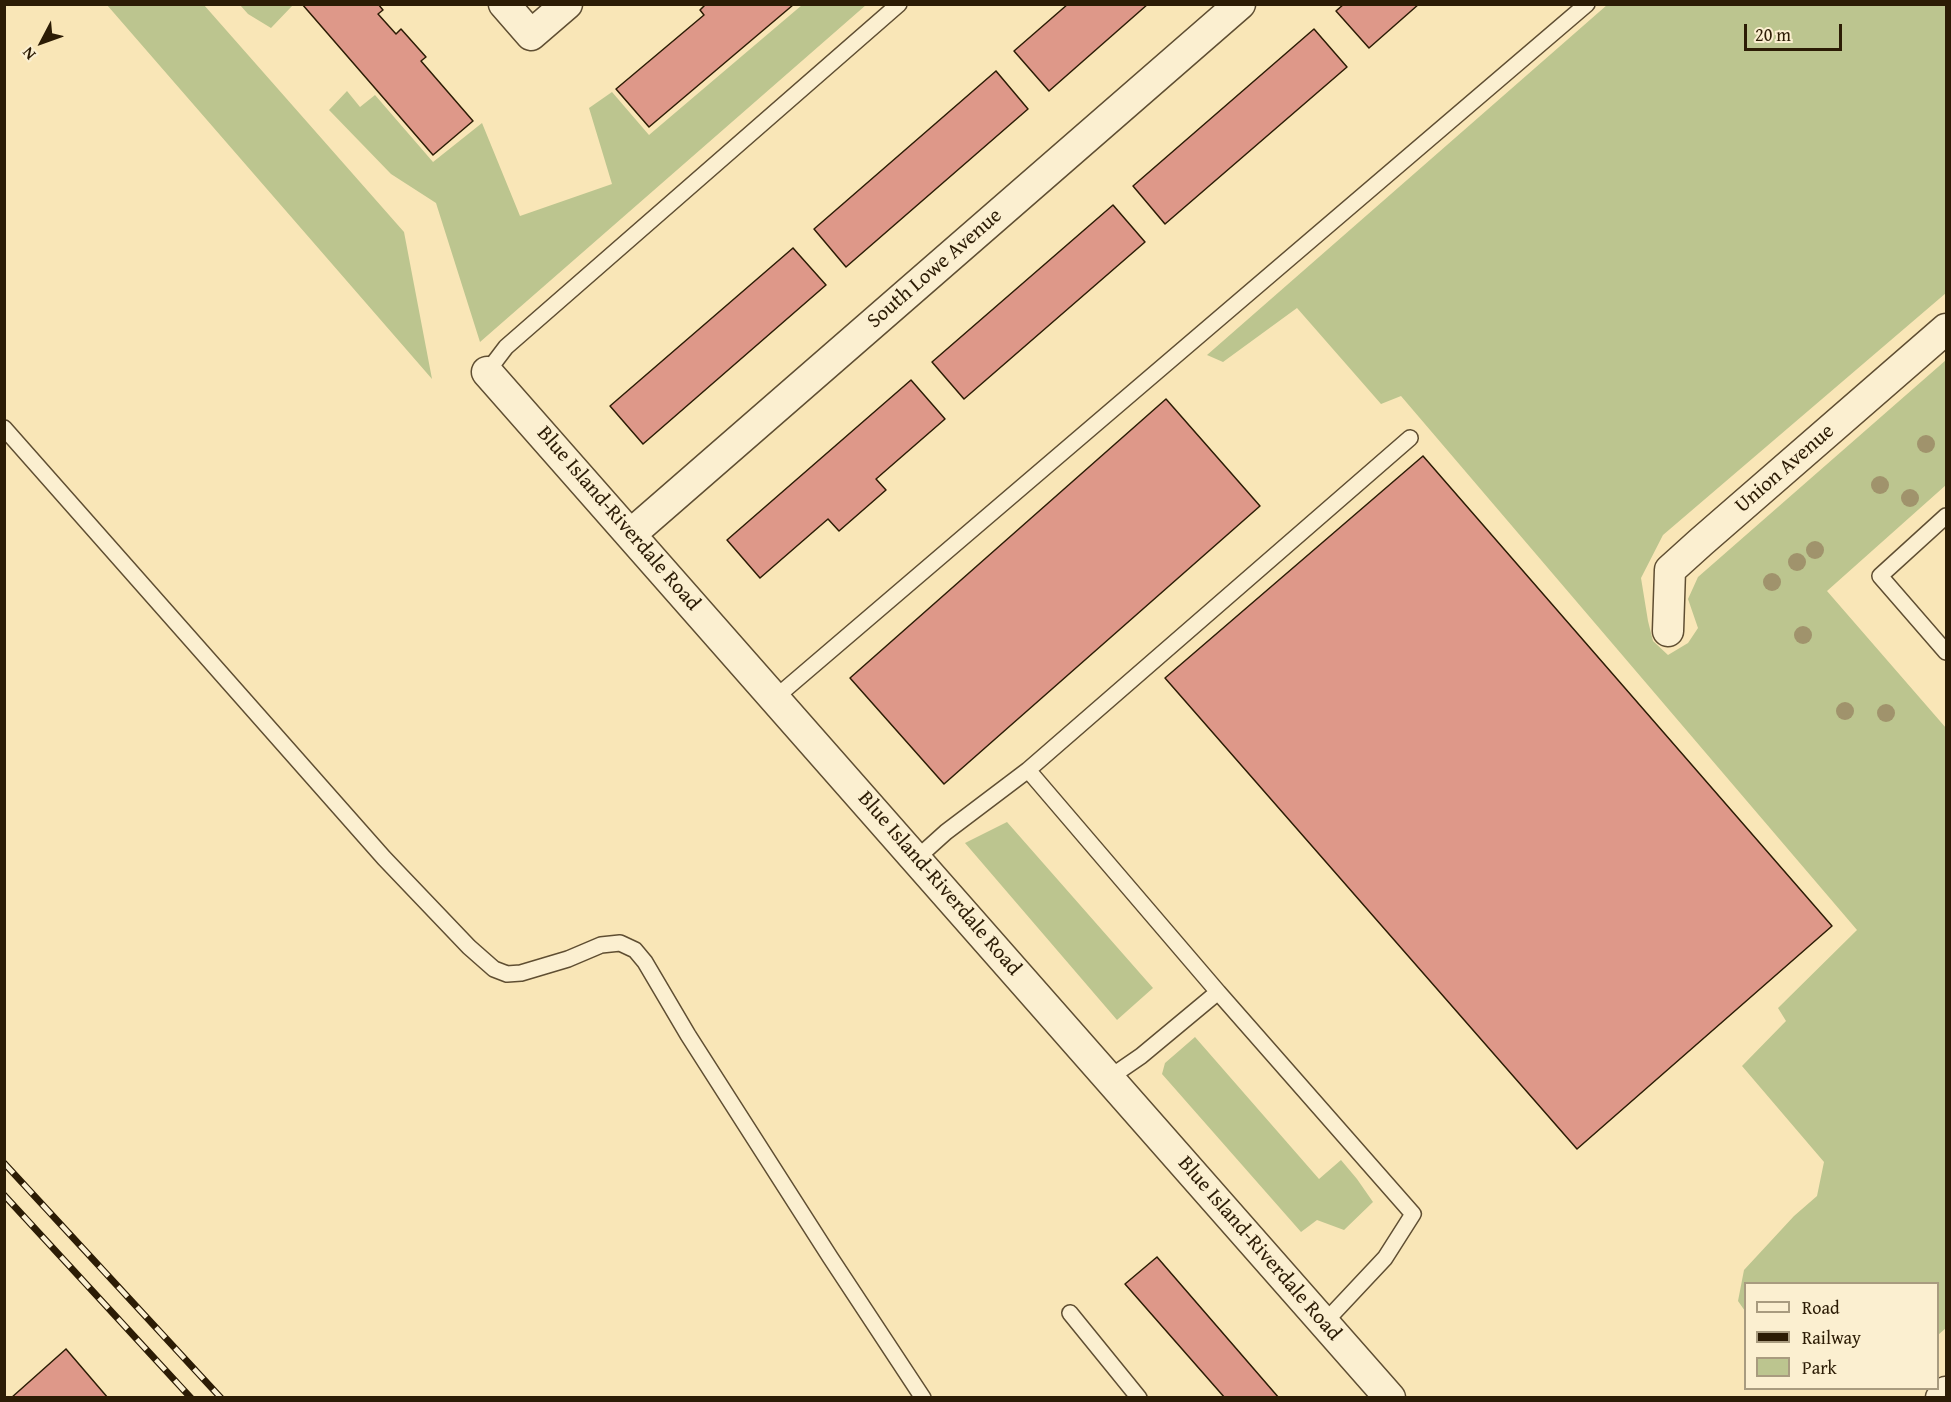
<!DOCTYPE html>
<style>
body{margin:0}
#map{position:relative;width:1951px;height:1402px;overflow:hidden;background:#f9e6b7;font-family:"Gentium Book Plus",serif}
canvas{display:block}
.frame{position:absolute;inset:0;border:6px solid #2c1c05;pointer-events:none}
.legend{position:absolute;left:1744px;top:1282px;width:195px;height:108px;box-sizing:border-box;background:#fbefd0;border:2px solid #a89b7f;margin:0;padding:8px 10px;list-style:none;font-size:18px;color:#2c1c05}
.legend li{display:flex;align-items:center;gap:12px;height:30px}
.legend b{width:30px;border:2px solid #a89b7f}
.north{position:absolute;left:12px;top:12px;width:60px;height:60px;-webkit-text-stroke:4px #fbefd0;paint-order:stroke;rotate:229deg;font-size:16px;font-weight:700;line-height:24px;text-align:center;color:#2c1c05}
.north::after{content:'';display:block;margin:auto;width:21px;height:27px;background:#2c1c05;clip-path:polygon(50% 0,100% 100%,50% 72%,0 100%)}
.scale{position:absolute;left:1744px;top:24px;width:98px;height:27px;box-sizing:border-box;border:3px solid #2c1c05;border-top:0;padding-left:8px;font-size:18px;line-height:21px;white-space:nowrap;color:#2c1c05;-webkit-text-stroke:4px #fbefd0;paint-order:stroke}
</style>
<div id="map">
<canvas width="1951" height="1402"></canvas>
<div class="frame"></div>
<ul class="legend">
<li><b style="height:8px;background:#fbefd0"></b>Road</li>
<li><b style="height:8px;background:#2c1c05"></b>Railway</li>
<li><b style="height:16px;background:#bcc58f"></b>Park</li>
</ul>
<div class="north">N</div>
<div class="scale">20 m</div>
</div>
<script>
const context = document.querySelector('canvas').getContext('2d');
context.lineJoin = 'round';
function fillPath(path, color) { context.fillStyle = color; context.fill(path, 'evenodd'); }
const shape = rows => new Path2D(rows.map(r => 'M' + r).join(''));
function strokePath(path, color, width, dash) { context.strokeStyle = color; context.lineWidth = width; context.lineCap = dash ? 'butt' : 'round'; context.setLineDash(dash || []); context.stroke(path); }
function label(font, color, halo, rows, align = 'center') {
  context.font = font + ' "Gentium Book Plus",serif'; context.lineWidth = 4.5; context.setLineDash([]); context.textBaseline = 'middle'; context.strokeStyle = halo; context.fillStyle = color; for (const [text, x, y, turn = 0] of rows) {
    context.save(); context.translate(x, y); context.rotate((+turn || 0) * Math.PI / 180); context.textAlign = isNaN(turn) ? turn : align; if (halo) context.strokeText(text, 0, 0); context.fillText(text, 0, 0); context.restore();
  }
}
const green = shape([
 [107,5,204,5,404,232,432,379],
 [240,5,293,5,271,28,248,14],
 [802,5,866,5,480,342,436,203,391,174,329,110,347,91,360,107,375,95,433,162,482,123,520,216,612,184,589,108,612,92,649,135],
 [1607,5,1946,5,1946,293,1663,535,1641,578,1648,621,1653,641,1668,655,1688,643,1698,628,1688,599,1698,577,1946,360,1946,485,1827,591,1946,728,1946,1328,1938,1335,1938,1284,1746,1284,1745,1311,1738,1301,1744,1270,1794,1216,1817,1196,1824,1162,1742,1066,1786,1021,1778,1008,1857,930,1401,396,1381,404,1297,308,1223,362,1207,355],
 [1007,822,1153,988,1117,1020,965,843],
 [1195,1037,1319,1179,1341,1160,1357,1179,1373,1202,1344,1230,1317,1220,1301,1232,1162,1074,1165,1063]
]);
const building = shape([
 [302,4,378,4,383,10,378,14,396,34,401,29,426,57,421,61,473,121,433,155,302,4],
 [706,4,793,5,649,127,616,89,704,15,700,10,706,4],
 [1068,4,1148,4,1049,91,1014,51,1068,4],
 [1344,4,1419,4,1369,48,1336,11,1344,4],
 [1314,29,1347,67,1165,224,1133,186,1314,29],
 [996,71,1028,109,846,267,814,229,996,71],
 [1113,205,1145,242,964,399,932,362,1113,205],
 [793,248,826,285,643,444,610,406,793,248],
 [911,380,945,419,876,479,886,490,839,531,828,519,760,578,727,540,911,380],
 [1166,399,1260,506,944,784,850,678,1166,399],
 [1423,456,1832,926,1577,1149,1165,678,1423,456],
 [1157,1257,1279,1398,1225,1398,1125,1284,1157,1257],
 [66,1349,108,1398,11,1398,66,1349]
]);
const lane = shape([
 [487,372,506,347,899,4],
 [4,428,384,858,469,947,494,969,507,974,521,973,568,959,601,945,620,943,635,950,645,962,688,1035,830,1257,923,1398],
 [1946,516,1880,576,1946,652],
 [775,698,1587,4],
 [1028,770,1410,438],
 [916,859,946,832,1028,770,1218,992,1141,1056,1109,1078],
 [1218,992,1413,1214,1385,1258,1324,1323],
 [1070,1313,1139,1398]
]);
const street = shape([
 [504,4,531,35,567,4],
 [487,372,1390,1398],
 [631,534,1240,4],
 [1668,631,1670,570,1701,542,1946,329],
 [1941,1398,1946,1392]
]);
const rail = shape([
 [4,1163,221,1398],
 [4,1195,191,1398]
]);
const trees = [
 [1926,444],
 [1880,485],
 [1910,498],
 [1815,550],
 [1797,562],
 [1772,582],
 [1803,635],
 [1845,711],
 [1886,713]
];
const streetNames = [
 ["South Lowe Avenue",935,269,-41],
 ["Union Avenue",1785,469,-41],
 ["Blue Island-Riverdale Road",618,519,49],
 ["Blue Island-Riverdale Road",939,884,49],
 ["Blue Island-Riverdale Road",1259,1249,49]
];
fillPath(green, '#bcc58f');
fillPath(building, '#de9889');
strokePath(building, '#2c1c05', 1.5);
strokePath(lane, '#5f4e32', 18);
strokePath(street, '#5f4e32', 33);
strokePath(lane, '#fbefd0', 15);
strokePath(street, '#fbefd0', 30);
strokePath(rail, '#2c1c05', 7);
strokePath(rail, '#fbefd0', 4.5, [14]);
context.fillStyle = '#a0936c';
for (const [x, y] of trees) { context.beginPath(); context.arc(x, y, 9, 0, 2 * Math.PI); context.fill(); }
label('21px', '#2c1c05', '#fbefd0', streetNames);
</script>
